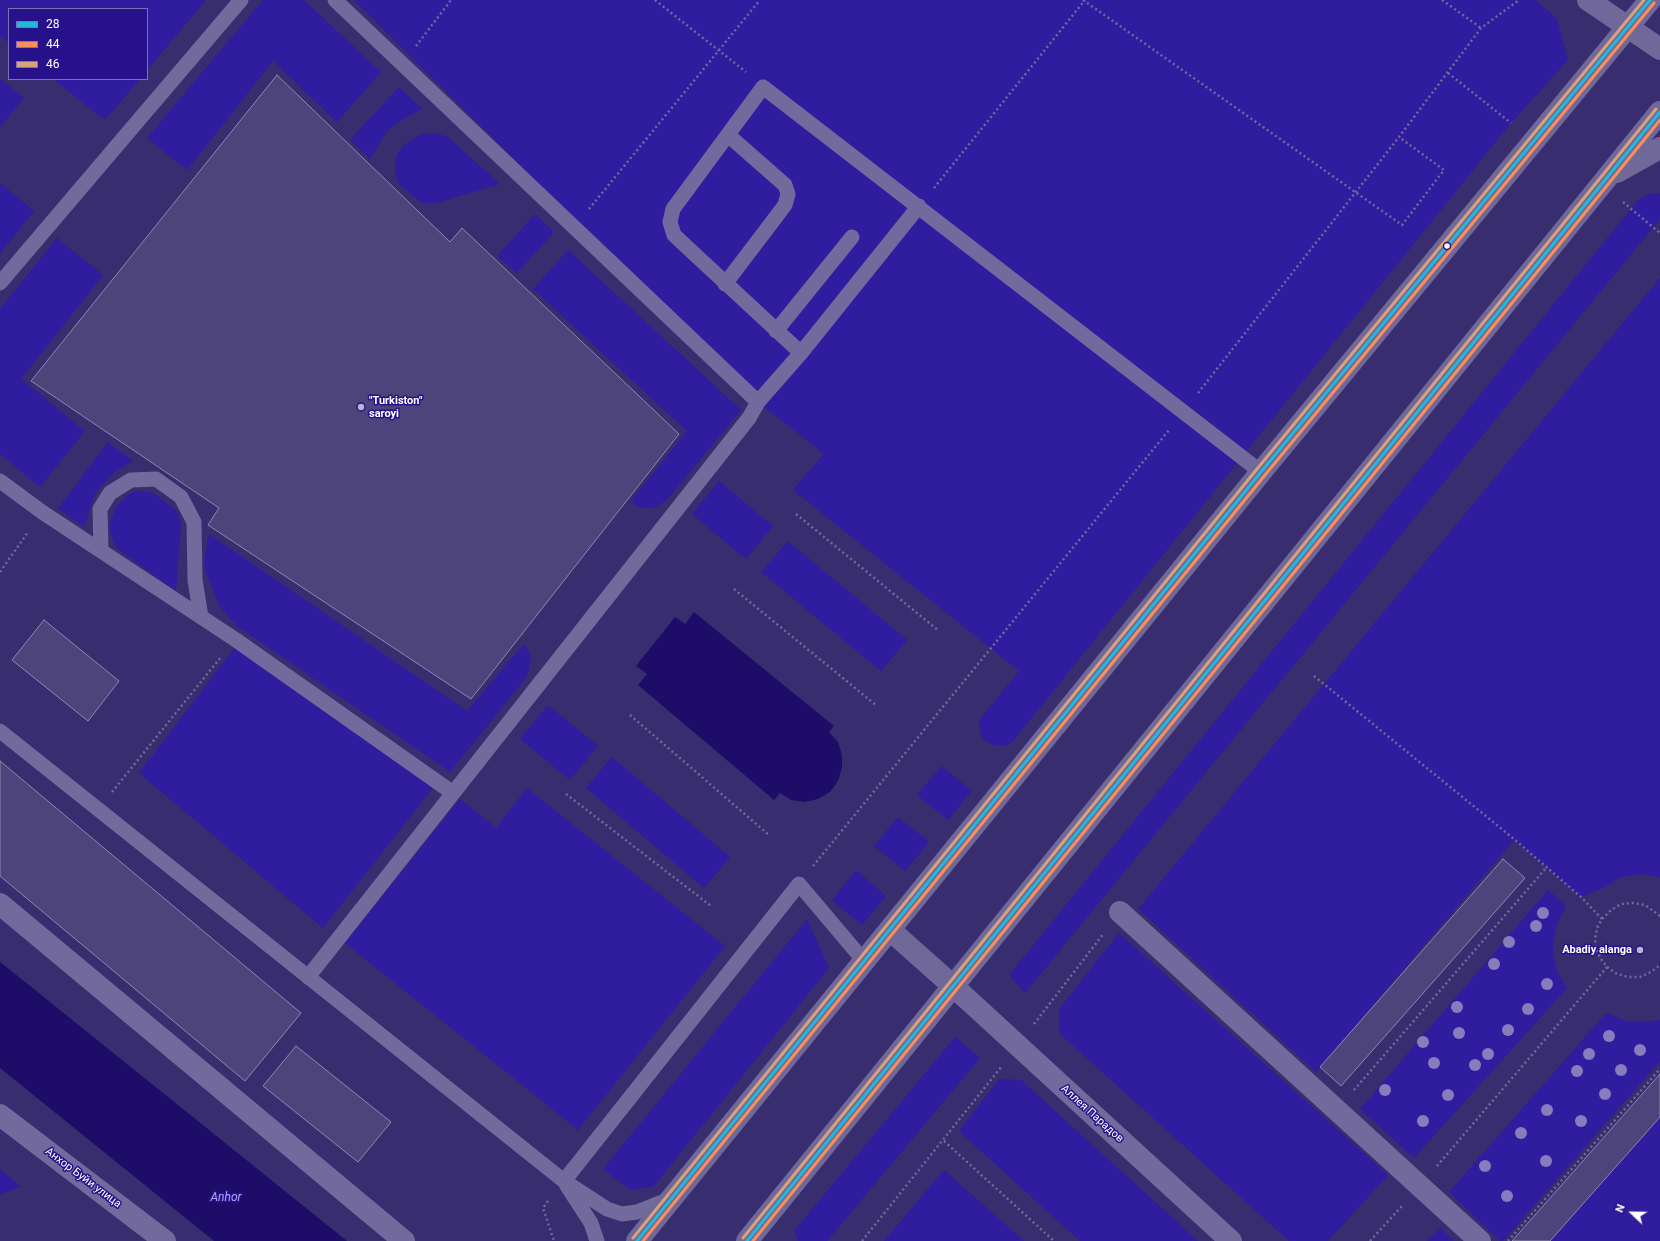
<!DOCTYPE html>
<meta charset="utf-8">
<style>
body{margin:0}
#map{position:relative;width:1660px;height:1241px;overflow:hidden;background:#382d6f;font-family:Roboto,sans-serif}
canvas{display:block}
.legend{position:absolute;left:8px;top:8px;width:140px;height:72px;box-sizing:border-box;background:#26118b;border:1px solid #7d70b9;margin:0;padding:5px 7px;list-style:none;font-size:12px;color:#fff}
.legend li{display:flex;align-items:center;gap:8px;height:20px}
.legend b{width:20px;border:1px solid #7d70b9}
.north{position:absolute;left:1612px;top:1193px;width:40px;height:40px;-webkit-text-stroke:3px #26118b;paint-order:stroke;rotate:292deg;font-size:11px;font-weight:700;line-height:16px;text-align:center;color:#fff}
.north::after{content:'';display:block;margin:auto;width:14px;height:18px;background:#fff;clip-path:polygon(50% 0,100% 100%,50% 72%,0 100%)}
</style>
<div id="map">
<canvas width="1660" height="1241"></canvas>
<ul class="legend">
<li><b style="height:5px;background:#20b9da"></b>28</li>
<li><b style="height:5px;background:#fa8e5a"></b>44</li>
<li><b style="height:5px;background:#d9a179"></b>46</li>
</ul>
<div class="north">N</div>
</div>
<script>
const context = document.querySelector('canvas').getContext('2d');
context.lineJoin = 'round';
function fillPath(path, color) { context.fillStyle = color; context.fill(path, 'evenodd'); }
const shape = rows => new Path2D(rows.map(r => 'M' + r).join(''));
function strokePath(path, color, width, dash) { context.strokeStyle = color; context.lineWidth = width; context.lineCap = dash ? 'butt' : 'round'; context.setLineDash(dash || []); context.stroke(path); }
function label(font, color, halo, rows, align = 'center') {
  context.font = font + ' Roboto,sans-serif'; context.lineWidth = 3; context.setLineDash([]); context.textBaseline = 'middle'; context.strokeStyle = halo; context.fillStyle = color; for (const [text, x, y, turn = 0] of rows) {
    context.save(); context.translate(x, y); context.rotate((+turn || 0) * Math.PI / 180); context.textAlign = isNaN(turn) ? turn : align; if (halo) context.strokeText(text, 0, 0); context.fillText(text, 0, 0); context.restore();
  }
}
const green = shape([
 [0,0,206,0,147,70,147,9,9,9,9,43,0,36],
 [263,0,304,0,381,72,337,122,273,61,187,170,147,138],
 [354,0,1536,0,1557,19,1568,60,1511,123,1013,741,1006,746,999,746,993,745,982,738,979,726,980,719,1019,671,793,490,824,454,758,402],
 [0,79,24,98,0,127],
 [53,79,140,79,105,120],
 [399,87,422,109,403,119,387,131,370,159,350,140],
 [430,133,439,134,448,137,500,184,436,203,422,203,399,184,396,177,395,161,398,153,405,144,422,134],
 [0,183,34,211,0,254],
 [1660,193,1660,219,1025,993,1009,975,1639,199,1651,194],
 [535,214,554,232,517,273,497,256],
 [57,238,103,275,21,379,85,431,40,487,0,454,0,309],
 [568,250,741,410,667,500,653,508,643,508,630,502,687,431,533,289],
 [1660,278,1660,877,1644,874,1621,877,1603,888,1581,897,1514,840,1316,1072,1138,909],
 [108,442,133,461,115,472,100,487,94,496,84,527,58,508],
 [719,481,773,526,746,559,692,514],
 [138,491,153,493,177,511,181,524,176,591,119,550,113,542,109,525,116,507,130,493],
 [209,534,467,711,524,644,531,656,529,670,525,679,450,772,237,626,220,607,206,573,204,560],
 [788,541,907,640,881,671,761,572],
 [236,646,436,784,323,928,139,773],
 [548,705,598,746,570,780,520,739],
 [612,757,730,857,704,888,586,788],
 [942,766,972,791,948,820,917,795],
 [527,788,725,946,578,1130,345,943,460,799,496,828],
 [898,817,929,842,905,871,874,846],
 [856,870,886,896,862,925,832,900],
 [1548,890,1566,906,1556,926,1553,948,1556,970,1567,988,1414,1158,1360,1109],
 [807,919,829,968,653,1187,631,1190,603,1169],
 [1119,933,1388,1175,1328,1241,1289,1241,1059,1033,1059,1009],
 [1606,1013,1626,1021,1641,1022,1660,1020,1660,1061,1503,1241,1500,1241,1449,1192],
 [955,1037,980,1058,827,1241,798,1241,795,1230],
 [999,1079,1021,1080,1198,1241,1080,1241,959,1131],
 [1660,1117,1660,1241,1550,1241],
 [0,1169,21,1187,0,1194],
 [944,1170,1024,1241,884,1241],
 [1440,1228,1454,1241,1427,1241]
]);
const water = shape([
 [694,612,834,726,829,732,838,742,842,755,842,768,838,781,830,792,818,799,805,802,791,800,780,793,774,800,638,685,647,674,636,666,675,617,685,624],
 [0,962,9,969,347,1241,214,1241,0,1068]
]);
const building = shape([
 [277,75,450,242,462,228,679,434,471,699,208,525,219,508,31,381,277,75],
 [44,620,119,681,88,721,12,660,44,620],
 [0,761,301,1013,245,1081,0,876,0,761],
 [1503,859,1525,878,1341,1086,1320,1067,1503,859],
 [296,1046,391,1122,358,1162,263,1086,296,1046],
 [1660,1074,1660,1117,1550,1241,1512,1241,1660,1074]
]);
const path = shape([
 [655,0,746,72],
 [1083,0,1402,225,1444,170,1399,137],
 [1442,0,1481,28],
 [416,46,451,0],
 [1448,73,1511,123],
 [934,188,1085,0],
 [1623,202,1660,233],
 [589,209,760,0],
 [1198,393,1399,137,1481,28,1519,0],
 [796,514,939,631],
 [0,572,28,532],
 [734,589,877,706],
 [1314,676,1514,839,1581,897,1602,919],
 [630,715,769,835],
 [112,792,221,657],
 [566,794,711,906],
 [813,866,1169,430],
 [1660,916,1645,905,1633,903,1621,904,1611,910,1602,919,1597,928,1595,939,1596,949,1601,959,1607,967,1617,974,1628,977,1640,977,1651,972,1660,965],
 [1034,1024,1104,933],
 [1354,1090,1546,868],
 [944,1141,1054,1241],
 [1437,1166,1607,967],
 [548,1201,543,1208,554,1241],
 [862,1241,1002,1066],
 [1370,1241,1402,1206],
 [1508,1241,1660,1069]
]);
const service = shape([
 [335,0,758,402],
 [0,283,241,0],
 [725,284,785,205,788,194,785,185,728,135],
 [776,331,852,237],
 [801,353,674,235,670,222,673,209,763,87,1261,472],
 [0,481,42,512,236,640,453,793],
 [101,550,100,509,110,493,131,480,156,479,181,497,194,522,195,580,201,617],
 [0,731,564,1181,607,1209,622,1214,637,1212,670,1199],
 [308,977,749,418,758,402,801,353,919,206],
 [564,1181,799,884,864,961],
 [567,1186,591,1223,597,1241]
]);
const pedestrian = shape([
 [0,904,404,1241],
 [1120,912,1480,1241],
 [953,986,1231,1241]
]);
const minor = shape([
 [0,1115,165,1241]
]);
const primary = shape([
 [1588,0,1660,49],
 [1617,172,1660,148],
 [890,930,953,986],
 [637,1241,1261,472,1650,0],
 [747,1241,1660,112]
]);
const bus1 = shape([
 [637,1241,1261,472,1650,0],
 [747,1241,1660,112]
]);
const bus2 = shape([
 [643,1241,1265,475,1654,3],
 [753,1241,1660,120]
]);
const bus3 = shape([
 [633,1238,1257,469,1644,0],
 [743,1238,1656,109]
]);
const trees = [
 [1543,913],
 [1536,926],
 [1509,942],
 [1494,964],
 [1547,984],
 [1457,1007],
 [1528,1009],
 [1508,1030],
 [1459,1033],
 [1609,1036],
 [1423,1042],
 [1640,1050],
 [1488,1054],
 [1589,1054],
 [1434,1063],
 [1475,1065],
 [1621,1070],
 [1577,1071],
 [1385,1090],
 [1605,1094],
 [1448,1095],
 [1547,1110],
 [1423,1121],
 [1581,1121],
 [1521,1133],
 [1546,1161],
 [1485,1166],
 [1507,1196]
];
const markers = [
 [1447,246,3.5,"#fff"],
 [361,407,4,"#b9b6cd"],
 [1640,950,4,"#b9b6cd"]
];
const poiNames = [
 ["\"Turkiston\"",369,401],
 ["saroyi",369,414],
 ["Abadiy alanga",1632,950,"right"]
];
const streetNames = [
 ["Аллея Парадов",1092,1114,42],
 ["Анхор Буйи улица",83,1178,37]
];
const waterNames = [
 ["Anhor",226,1198]
];
fillPath(green, '#2f1c9e');
fillPath(water, '#1e0d68');
fillPath(building, '#4d447b');
strokePath(building, '#8f88b2', 1);
strokePath(path, '#72699c', 2.5, [2, 3]);
strokePath(service, '#72699c', 15);
strokePath(pedestrian, '#72699c', 22);
strokePath(minor, '#72699c', 22);
strokePath(primary, '#71689a', 22);
strokePath(bus1, '#20b9da', 3);
strokePath(bus2, '#fa8e5a', 3);
strokePath(bus3, '#d9a179', 3);
context.fillStyle = '#877dbd';
for (const [x, y] of trees) { context.beginPath(); context.arc(x, y, 6, 0, 2 * Math.PI); context.fill(); }
for (const [x, y, r, color] of markers) { const dot = new Path2D(); dot.arc(x, y, r, 0, 2 * Math.PI); context.fillStyle = color; context.fill(dot); strokePath(dot, '#26118b', 1.5); }
label('bold 11px', '#fff', '#26118b', poiNames, 'left');
label('11px', '#fff', '#26118b', streetNames);
label('italic 12px', '#b0a3f9', '#26118b', waterNames);
</script>
